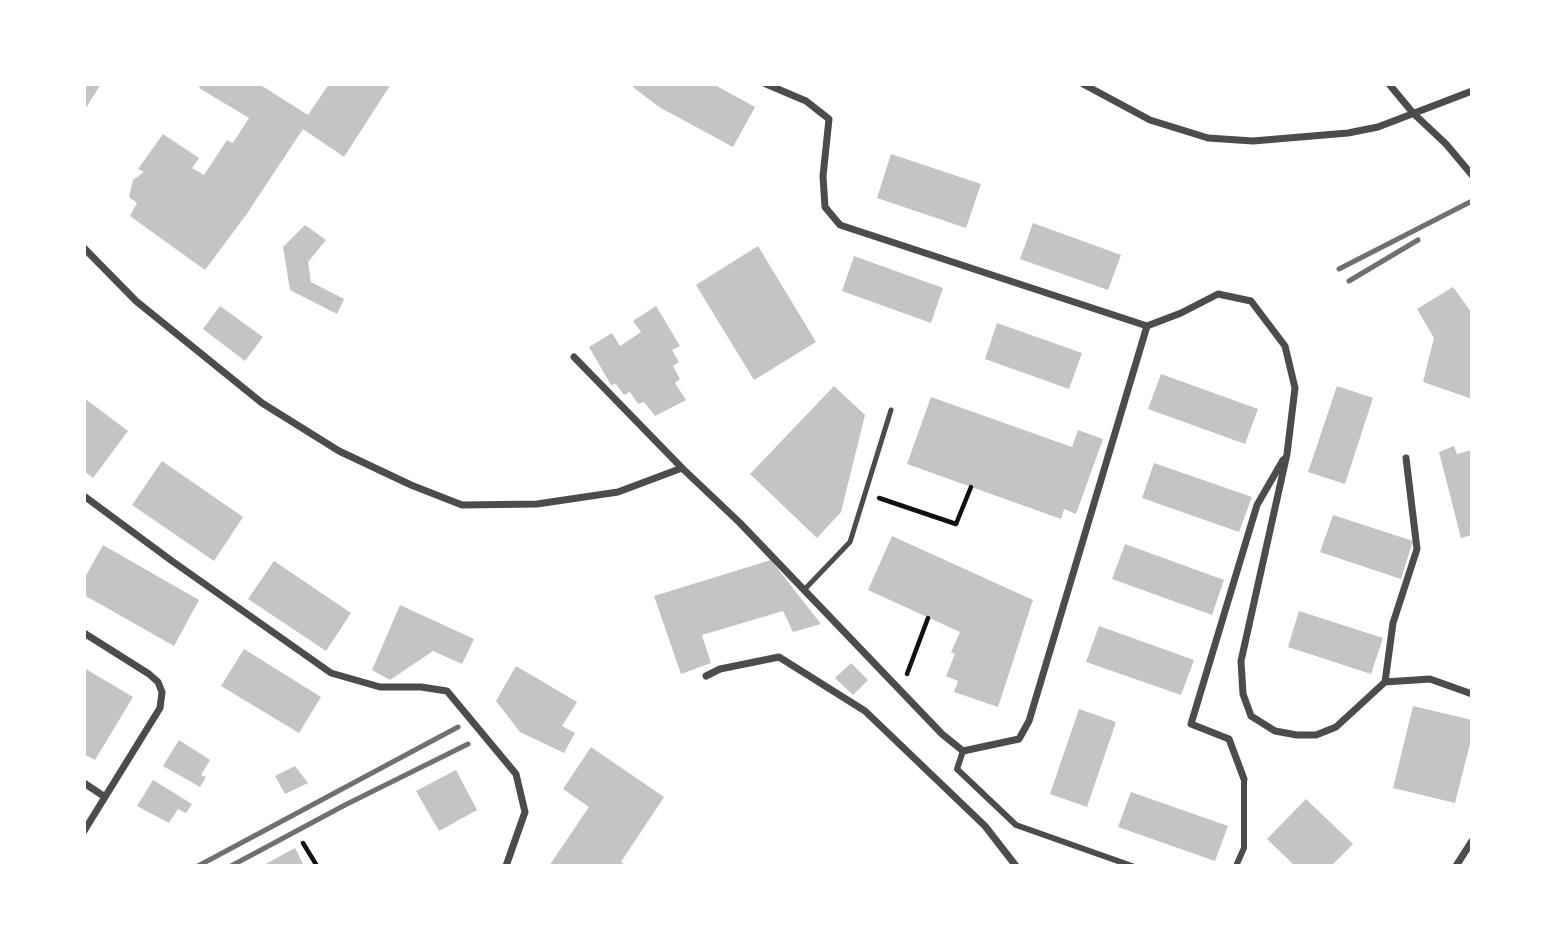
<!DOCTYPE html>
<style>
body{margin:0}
#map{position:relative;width:1556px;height:950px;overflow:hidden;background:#fff;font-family:Lato,sans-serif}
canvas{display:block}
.frame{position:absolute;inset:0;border:86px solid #fff;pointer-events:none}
</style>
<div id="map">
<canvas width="1556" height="950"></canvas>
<div class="frame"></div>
</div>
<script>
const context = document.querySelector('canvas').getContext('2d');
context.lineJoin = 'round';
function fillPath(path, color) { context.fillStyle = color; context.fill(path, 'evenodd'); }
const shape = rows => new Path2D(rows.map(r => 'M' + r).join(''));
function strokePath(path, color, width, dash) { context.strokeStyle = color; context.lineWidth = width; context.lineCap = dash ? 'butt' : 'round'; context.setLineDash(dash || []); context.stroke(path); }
const building = shape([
 [84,84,101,84,84,111],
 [201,84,259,84,308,115,329,84,391,84,344,157,303,129,246,215,205,270,130,216,137,203,129,197,133,180,144,172,138,169,163,134,199,158,192,168,204,175,227,140,233,143,249,118,199,88],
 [635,84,713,84,755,107,733,147,659,107,633,87],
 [891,154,981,184,966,228,877,198],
 [1033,223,1121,255,1108,290,1020,259],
 [305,225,326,240,308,262,311,282,344,299,337,314,290,290,283,247],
 [758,246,816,342,754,380,696,285],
 [854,256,943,288,931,323,842,291],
 [1453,287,1472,313,1472,399,1423,382,1434,338,1417,309],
 [220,306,263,337,245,361,203,329],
 [656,306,680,346,672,350,679,362,673,366,680,379,675,383,686,400,655,416,644,402,638,404,630,392,624,395,616,384,611,385,589,347,612,333,620,346,641,332,633,321],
 [997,323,1082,353,1069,389,985,359],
 [1161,374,1258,409,1245,444,1148,409],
 [834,386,865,415,841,512,817,538,750,474],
 [1337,386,1373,398,1345,484,1308,472],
 [931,397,1072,447,1078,430,1103,439,1076,514,1064,509,1061,519,907,464],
 [84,398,128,431,93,478,84,471],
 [1454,446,1457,454,1472,450,1472,535,1461,538,1439,452],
 [162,461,243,517,214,561,132,505],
 [1154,463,1252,497,1239,532,1142,498],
 [1333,515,1413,541,1401,579,1320,552],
 [892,536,1033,600,998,707,954,692,958,681,946,676,955,654,951,652,960,632,868,590],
 [1125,544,1224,580,1212,615,1112,579],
 [103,545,199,600,174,646,84,595,84,579],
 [771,560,821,624,793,632,783,611,702,635,711,663,681,674,654,596],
 [274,561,351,613,326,651,248,599],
 [400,605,474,639,462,664,433,651,390,680,372,670],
 [1299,611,1383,638,1371,674,1288,647],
 [1099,626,1194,660,1181,695,1086,662],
 [244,649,321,697,299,733,221,686],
 [851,663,868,680,853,695,835,678],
 [516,666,577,702,562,726,575,733,564,753,520,732,496,701],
 [84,668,133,697,95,760,84,754],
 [1413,706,1472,720,1472,736,1455,803,1393,788],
 [1079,709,1116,722,1087,807,1050,794],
 [179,740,210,760,201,775,206,777,200,787,163,766],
 [591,747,664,797,621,862,627,866,549,866,589,807,563,789],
 [295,766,308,783,285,794,275,776],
 [456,770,477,810,439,831,416,791],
 [153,780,192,804,186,813,178,809,169,823,137,806],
 [1131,792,1228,826,1215,861,1118,827],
 [1306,799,1353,844,1331,866,1295,866,1267,839],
 [295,848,304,866,262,866]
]);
const path = shape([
 [879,498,956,524,971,487],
 [907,674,928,618],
 [303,843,317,866]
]);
const service = shape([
 [804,590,850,542,891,410]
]);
const pedestrian = shape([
 [963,751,957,769,1016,825,1132,866],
 [1236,866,1244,848,1244,779]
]);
const minor = shape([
 [766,84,806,101,829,119,823,176,825,207,840,225,1147,326,1181,313,1218,294,1251,301,1285,346,1295,388,1287,454,1241,661,1243,694,1251,716,1275,731,1297,735,1316,735,1336,727,1385,682,1430,679,1472,694],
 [1083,84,1150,120,1208,138,1253,141,1348,133,1378,127,1472,91],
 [1389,84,1413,113,1446,144,1472,175],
 [84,248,136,301,262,403,339,451,411,485,462,505,537,504,618,492,682,468,740,523,942,734,963,751,1019,739,1029,721,1147,326],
 [574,357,682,468],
 [84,496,172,561,331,673,380,687,421,687,447,691,516,774,525,812,506,866],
 [84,633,149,674,158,682,162,692,160,708,84,831],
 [706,676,720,669,779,657,865,711,985,826,1016,866],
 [1385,682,1393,623,1417,549,1406,458],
 [1244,779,1229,739,1191,724,1257,505,1283,460],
 [84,783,105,797],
 [1456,866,1472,841]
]);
const rail = shape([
 [1339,269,1472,201],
 [1349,281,1418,240],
 [198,866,458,727],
 [231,866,345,805,468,744]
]);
fillPath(building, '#c4c4c4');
strokePath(path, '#111', 4.5);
strokePath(service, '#4c4c4c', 5);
strokePath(pedestrian, '#4c4c4c', 6);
strokePath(minor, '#4c4c4c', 7);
strokePath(rail, '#707070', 5);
</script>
